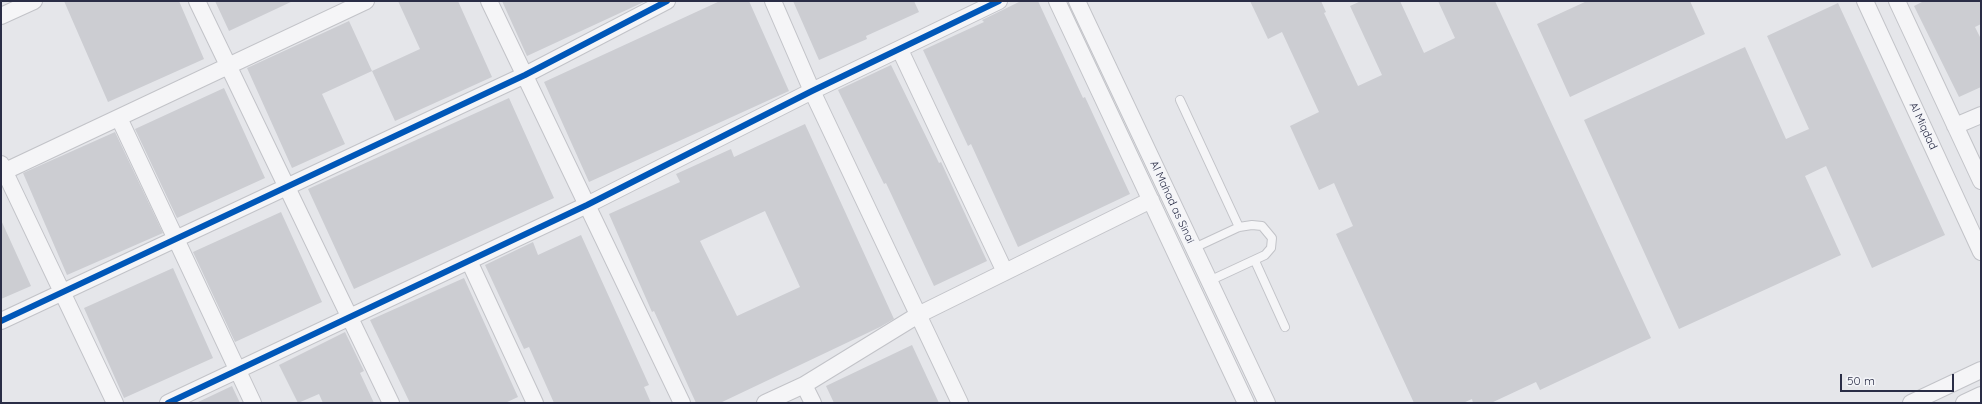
<!DOCTYPE html>
<style>
body{margin:0}
#map{position:relative;width:1982px;height:404px;overflow:hidden;background:#e5e6ea;font-family:Quicksand,sans-serif}
canvas{display:block}
.frame{position:absolute;inset:0;border:2px solid #2a2d46;pointer-events:none}
.scale{position:absolute;left:1840px;top:374px;width:114px;height:18px;box-sizing:border-box;border:2px solid #2a2d46;border-top:0;padding-left:5px;font-size:12px;line-height:14px;white-space:nowrap;color:#2a2d46;-webkit-text-stroke:3px #f4f5f9;paint-order:stroke}
</style>
<div id="map">
<canvas width="1982" height="404"></canvas>
<div class="frame"></div>
<div class="scale">50 m</div>
</div>
<script>
const context = document.querySelector('canvas').getContext('2d');
context.lineJoin = 'round';
function fillPath(path, color) { context.fillStyle = color; context.fill(path, 'evenodd'); }
const shape = rows => new Path2D(rows.map(r => 'M' + r).join(''));
function strokePath(path, color, width, dash) { context.strokeStyle = color; context.lineWidth = width; context.lineCap = dash ? 'butt' : 'round'; context.setLineDash(dash || []); context.stroke(path); }
function label(font, color, halo, rows, align = 'center') {
  context.font = font + ' Quicksand,sans-serif'; context.lineWidth = 3; context.setLineDash([]); context.textBaseline = 'middle'; context.strokeStyle = halo; context.fillStyle = color; for (const [text, x, y, turn = 0] of rows) {
    context.save(); context.translate(x, y); context.rotate((+turn || 0) * Math.PI / 180); context.textAlign = isNaN(turn) ? turn : align; if (halo) context.strokeText(text, 0, 0); context.fillText(text, 0, 0); context.restore();
  }
}
const building = shape([
 [64,1,179,1,204,59,108,102],
 [215,1,293,1,229,31],
 [398,1,458,1,492,77,395,121,372,71,420,49],
 [502,1,646,1,527,56],
 [720,1,749,1,789,91,589,182,544,82],
 [793,1,914,1,919,12,866,36,867,39,819,60],
 [1021,1,1038,1,1083,98,1085,97,1130,194,1018,247,971,144,968,146,923,50,984,22,982,20],
 [1250,1,1321,1,1326,12,1324,13,1358,86,1382,75,1350,6,1361,1,1400,1,1424,53,1455,38,1438,1,1495,1,1651,338,1540,390,1536,382,1491,403,1473,403,1472,399,1463,403,1414,403,1336,234,1353,226,1334,183,1319,190,1290,126,1319,112,1282,32,1268,39],
 [1587,1,1690,1,1705,34,1570,97,1537,24],
 [1924,1,1981,1,1981,24,1975,27,1981,39,1981,87,1959,97,1914,6],
 [1838,3,1945,235,1872,268,1826,166,1805,176,1841,255,1679,329,1584,120,1745,47,1786,139,1809,129,1767,36],
 [349,21,372,71,322,94,345,144,292,168,247,68],
 [891,65,939,163,941,162,987,261,934,286,886,183,884,184,838,90],
 [224,88,265,178,177,218,135,129],
 [509,98,554,198,354,289,308,189],
 [805,124,894,319,880,327,720,403,696,403,654,311,652,312,609,214,680,182,676,174,731,149,734,157],
 [765,211,800,287,737,316,700,241],
 [115,132,163,233,67,275,23,173],
 [281,212,322,302,235,342,193,252],
 [1,220,31,286,1,299],
 [581,235,649,385,644,387,651,403,554,403,529,347,524,349,485,265,533,242,538,255],
 [173,268,213,358,124,398,84,308],
 [464,278,518,397,505,403,410,403,370,320],
 [345,332,364,371,360,373,374,403,323,403,319,394,298,403,279,365],
 [912,345,939,403,834,403,826,386],
 [232,386,240,403,196,403]
]);
const lane = shape([
 [1180,100,1239,227],
 [1194,248,1239,227,1252,225,1262,226,1272,238,1271,248,1265,255,1209,281],
 [1255,261,1285,327]
]);
const street = shape([
 [197,1,391,403],
 [489,1,682,403],
 [773,1,812,91,960,403],
 [1057,1,1246,403],
 [1077,1,1267,403],
 [1865,1,1981,252],
 [1897,1,1981,181],
 [1,16,34,1],
 [900,50,1005,272],
 [119,118,253,403],
 [1955,126,1981,115],
 [1,164,115,403],
 [1,173,366,1],
 [469,261,535,403],
 [1,321,525,75,667,1],
 [804,385,813,403],
 [168,403,587,205,812,91,999,1],
 [765,403,804,385,918,315,1151,200],
 [1911,403,1981,370],
 [1964,403,1981,395]
]);
const cycleway = shape([
 [1,321,525,75,667,1],
 [168,403,587,205,812,91,999,1]
]);
const streetNames = [
 ["Al Miqdad",1923,126,65],
 ["Al Mahad as Sinai",1172,202,65]
];
fillPath(building, '#cccdd2');
strokePath(lane, '#c2c3c8', 10);
strokePath(street, '#c2c3c8', 18);
strokePath(lane, '#f5f5f7', 8);
strokePath(street, '#f5f5f7', 16);
strokePath(cycleway, '#0057b8', 6);
label('11px', '#2a2d46', '#f4f5f9', streetNames);
</script>
